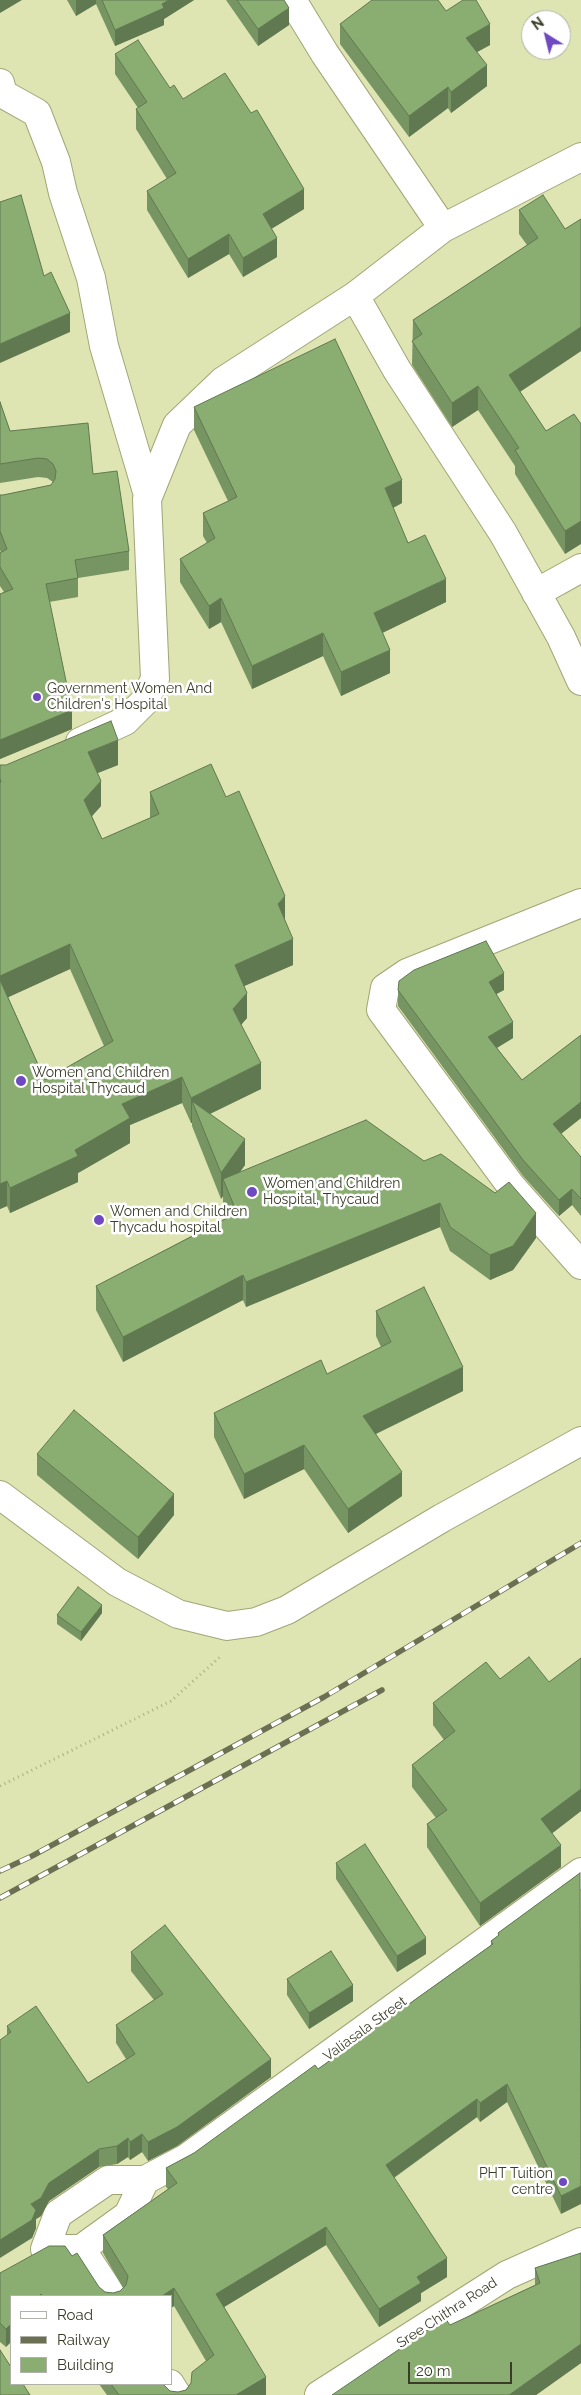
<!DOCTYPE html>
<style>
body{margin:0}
#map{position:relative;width:581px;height:2395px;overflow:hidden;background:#dee4b2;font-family:Raleway,sans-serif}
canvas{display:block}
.legend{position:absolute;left:10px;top:2295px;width:162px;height:90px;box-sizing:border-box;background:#fff;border:1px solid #b0b1a9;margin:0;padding:6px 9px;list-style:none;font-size:15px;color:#3a3c28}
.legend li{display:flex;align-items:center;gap:10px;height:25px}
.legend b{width:25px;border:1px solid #b0b1a9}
.north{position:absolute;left:521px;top:10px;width:50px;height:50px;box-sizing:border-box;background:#fff;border:1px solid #b0b1a9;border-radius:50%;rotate:324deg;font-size:14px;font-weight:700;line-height:20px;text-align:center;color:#3a3c28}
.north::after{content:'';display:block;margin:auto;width:18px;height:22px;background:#6e49c2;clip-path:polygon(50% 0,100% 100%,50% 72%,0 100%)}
.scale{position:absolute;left:408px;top:2362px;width:104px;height:22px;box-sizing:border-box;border:2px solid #3a3c28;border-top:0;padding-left:6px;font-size:15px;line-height:18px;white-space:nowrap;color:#3a3c28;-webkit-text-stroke:4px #fff;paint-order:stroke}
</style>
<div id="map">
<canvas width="581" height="2395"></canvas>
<ul class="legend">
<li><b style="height:6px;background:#fff"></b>Road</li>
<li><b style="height:6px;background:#6c7052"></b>Railway</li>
<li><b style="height:14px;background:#8aad72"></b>Building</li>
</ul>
<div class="north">N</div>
<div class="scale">20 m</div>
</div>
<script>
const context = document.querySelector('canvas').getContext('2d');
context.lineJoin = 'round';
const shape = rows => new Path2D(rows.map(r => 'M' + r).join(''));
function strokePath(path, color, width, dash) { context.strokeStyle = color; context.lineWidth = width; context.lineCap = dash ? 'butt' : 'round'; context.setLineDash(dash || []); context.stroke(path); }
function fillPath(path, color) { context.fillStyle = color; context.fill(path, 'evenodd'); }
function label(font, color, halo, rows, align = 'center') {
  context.font = font + ' Raleway,sans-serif'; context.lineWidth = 5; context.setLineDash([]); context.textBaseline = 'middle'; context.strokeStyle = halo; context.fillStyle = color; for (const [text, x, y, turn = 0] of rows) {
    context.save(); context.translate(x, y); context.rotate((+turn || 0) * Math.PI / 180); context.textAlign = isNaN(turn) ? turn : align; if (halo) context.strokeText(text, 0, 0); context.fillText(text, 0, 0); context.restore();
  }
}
const path = shape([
 [0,1786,171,1701,220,1657]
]);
const minor = shape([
 [292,0,325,54,443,228],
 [0,83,3,94,37,113,56,162,63,193,91,278,104,346,148,495],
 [355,296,397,370,503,533,561,637,581,681],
 [536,593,581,568],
 [80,742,125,721,144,702,155,679,147,499,177,425,223,381,355,296,443,228,581,157],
 [581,903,407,973,385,988,381,1010,511,1186,581,1265],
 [0,1495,117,1582,178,1614,227,1626,256,1622,287,1610,442,1518,581,1441],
 [145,2180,128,2215,81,2249,45,2249,58,2214,108,2180,145,2180,185,2159,581,1872],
 [81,2249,112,2296],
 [170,2384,177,2395],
 [319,2395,507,2275,581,2242]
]);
const rail = shape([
 [0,1871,32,1856,324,1697,581,1543],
 [0,1898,382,1690]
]);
const wall = shape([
 [67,0,194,0,164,19,164,25,115,46,96,4,76,16],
 [226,0,284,0,289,25,258,46],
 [446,11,490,45,477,52,487,86,451,113,448,108,409,137,340,44,340,24],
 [115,54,170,88,304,209,271,229,277,257,243,277,229,254,188,278,147,210,147,191,167,179,136,129,136,109,138,108,115,74],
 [519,210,565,229,581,219,581,351,520,392,546,431,574,414,565,554,515,474,515,466,478,410,452,427,412,365,413,320,527,245,519,234],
 [0,402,10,431,93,474,129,551,129,570,78,578,78,597,49,602,72,729,0,759,0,594,4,592,0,586,0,553,1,553,0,550,0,495,3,495,51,485,53,482,47,478,38,477,0,483],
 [194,407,402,503,393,508,408,543,446,602,382,633,390,673,341,696,323,656,252,689,221,622,209,629,180,582,180,559,207,543,203,536,203,513,228,501,194,430],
 [0,765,118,765,97,773,101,806,92,816,102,839,150,818,150,792,226,797,285,921,293,965,244,986,247,1018,241,1025,261,1089,210,1114,245,1165,240,1172,424,1161,536,1238,513,1270,490,1280,450,1251,440,1227,246,1307,243,1300,123,1362,96,1310,96,1286,228,1217,223,1203,223,1196,221,1199,192,1126,192,1123,191,1123,182,1103,130,1125,130,1143,78,1173,78,1182,10,1213,7,1206,0,1209],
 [70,969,104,1046,45,1080,8,997],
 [398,990,504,990,496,994,513,1038,497,1048,522,1080,581,1035,581,1118,561,1134,581,1157,581,1216,572,1205,559,1216,523,1176,398,1006],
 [376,1311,463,1391,376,1434,402,1496,348,1533,304,1469,244,1499,214,1437,214,1413,327,1374,381,1347,376,1336],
 [37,1454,174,1515,138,1559,37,1475],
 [102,1613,81,1641,57,1624,57,1615],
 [581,1658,581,1811,552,1833,561,1867,480,1926,427,1847,427,1824,436,1818,412,1787,412,1765,444,1740,433,1725,433,1703,500,1679,549,1682],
 [336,1863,426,1954,397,1972,336,1879],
 [580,1873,561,2214,507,2102,480,2122,477,2117,394,2178,447,2277,421,2293,421,2301,379,2327,326,2245,224,2307,266,2395,107,2395,99,2384,163,2384,170,2391,178,2392,186,2390,191,2383,206,2361,174,2306,171,2308,171,2296,11,2296,6,2347,0,2342,0,2273,72,2256,99,2287,105,2292,113,2293,120,2291,123,2288,103,2253,103,2235,168,2189,166,2187,166,2168,194,2153,318,2069,491,1945,491,1941,498,1936,498,1933],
 [131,1952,271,2077,177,2146,148,2161,142,2152,130,2160,128,2157,117,2164,99,2167,49,2201,41,2216,36,2219,36,2228,32,2238,7,2035,7,2026,88,2083,126,2059,116,2043,116,2025,154,2000,131,1971],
 [287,1979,353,2001,309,2029,287,1995],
 [581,2253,581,2363,536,2395,450,2325,535,2285,535,2268]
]);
const shadedWall = shape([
 [0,0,22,0,0,13],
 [76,0,96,0,96,4,76,16],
 [169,0,194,0,164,19,164,25,115,46,115,30],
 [289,8,289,25,258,46,258,29],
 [490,24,490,45,466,58,466,38],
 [487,65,487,86,451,113,451,92],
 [448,87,448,108,409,137,409,116],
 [304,189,304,209,263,234,263,214],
 [229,234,229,254,188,278,188,259],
 [277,238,277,257,243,277,243,258],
 [581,312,581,351,509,399,509,375],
 [70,313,70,332,0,363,0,344],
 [478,386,478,410,452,427,452,403],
 [402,480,402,503,385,512,385,488],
 [581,521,581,544,565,554,565,531],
 [446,579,446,602,374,637,374,613],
 [221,598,221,622,209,629,209,606],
 [323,633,323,656,252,689,252,666],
 [390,650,390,673,341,696,341,672],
 [72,710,72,729,0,759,0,740],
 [118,740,118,765,88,777,88,752],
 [101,781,101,806,84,825,84,800],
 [285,896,285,921,278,904],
 [293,939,293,965,235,990,235,965],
 [70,944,70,969,0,1001,0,976],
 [504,973,504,990,489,998,489,982],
 [247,993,247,1018,233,1034,233,1009],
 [513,1022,513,1038,488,1053,488,1037],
 [261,1063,261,1089,199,1119,192,1101,192,1123,191,1123,191,1098],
 [182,1077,182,1103,130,1125,130,1143,78,1173,78,1182,10,1213,10,1188,75,1150,122,1104],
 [581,1102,581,1118,553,1140,553,1124],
 [245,1139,245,1165,227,1190,223,1179,223,1196,221,1199,221,1173],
 [7,1181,7,1206,0,1209,0,1184],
 [572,1189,572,1205,559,1216,559,1200],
 [440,1203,440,1227,246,1307,246,1282],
 [536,1213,536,1238,513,1270,490,1280,490,1255],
 [243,1275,243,1300,123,1362,123,1337],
 [463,1367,463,1391,363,1440,363,1416],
 [304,1445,304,1469,244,1499,244,1474],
 [402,1472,402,1496,348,1533,348,1509],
 [174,1494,174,1515,138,1559,138,1537],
 [102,1605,102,1613,81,1641,81,1632],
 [581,1789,581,1811,541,1842,541,1819],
 [561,1845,561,1867,480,1926,480,1903],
 [426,1938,426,1954,397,1972,397,1956],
 [353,1985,353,2001,309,2029,309,2013],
 [271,2059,271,2077,177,2146,148,2161,148,2142],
 [507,2084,507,2102,480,2122,480,2103],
 [477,2099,477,2117,386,2183,386,2165],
 [142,2134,142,2152,130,2160,130,2142],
 [128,2138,128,2157,117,2164,117,2146],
 [99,2149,99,2167,49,2201,41,2216,36,2219,36,2228,32,2238,0,2258,0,2240,49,2183],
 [581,2186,581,2204,561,2214,561,2196],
 [326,2227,326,2245,216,2312,216,2294],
 [447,2258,447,2277,421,2293,421,2301,379,2327,379,2309,417,2277],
 [174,2288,174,2306,171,2308,171,2296,162,2296],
 [11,2324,11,2342,6,2347,6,2329],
 [581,2344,581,2363,536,2395,509,2395],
 [266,2377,266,2395,236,2395]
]);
const building = shape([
 [102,0,169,0,162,4,164,8,115,30,102,0],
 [237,0,284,0,289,8,258,29,237,0],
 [372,0,438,0,446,11,463,0,476,0,490,24,466,38,487,65,451,92,448,87,409,116,340,24,372,0],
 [138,40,170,88,174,85,183,99,225,73,251,113,257,110,304,189,263,214,277,238,243,258,229,234,188,259,147,191,176,173,136,109,147,102,115,54,138,40],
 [21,195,44,276,51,272,70,313,0,344,0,202,21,195],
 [543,195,565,229,581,219,581,327,509,375,546,431,574,414,581,424,581,521,565,531,515,450,519,448,478,386,452,403,412,341,422,334,413,320,538,238,519,210,543,195],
 [335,339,402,480,385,488,408,543,425,535,446,579,374,613,390,650,341,672,323,633,252,666,221,598,209,606,180,559,215,538,203,513,237,497,194,407,335,339],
 [0,402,10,431,88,423,93,474,117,471,129,551,75,560,78,578,46,584,72,710,0,740,0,594,13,589,0,567,0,553,7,549,0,531,0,495,3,495,51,485,55,479,56,471,53,464,47,459,38,458,0,464,0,402],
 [111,721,118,740,88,752,101,781,84,800,102,839,159,814,150,792,211,764,226,797,239,791,285,896,278,904,293,939,235,965,247,993,233,1009,261,1063,191,1098,182,1077,122,1104,130,1118,75,1150,78,1156,10,1188,7,1181,0,1184,0,980,45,1080,113,1041,70,944,0,976,0,783,1,782,0,778,0,765,6,765,111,721],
 [486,941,504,973,489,982,513,1022,488,1037,522,1080,581,1035,581,1102,553,1124,581,1157,581,1199,572,1189,559,1200,523,1160,398,990,399,981,414,970,486,941],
 [192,1101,245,1139,221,1173,192,1101],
 [366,1120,424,1161,441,1154,495,1193,509,1182,536,1213,513,1246,490,1255,450,1227,440,1203,246,1282,243,1275,123,1337,96,1286,237,1213,223,1179,366,1120],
 [424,1287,463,1367,363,1416,402,1472,348,1509,304,1445,244,1474,214,1413,321,1360,327,1374,391,1342,376,1311,424,1287],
 [74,1410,174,1494,138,1537,37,1454,74,1410],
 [78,1587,102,1605,81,1632,57,1615,78,1587],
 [529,1657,549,1682,581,1658,581,1789,541,1819,561,1845,480,1903,427,1824,447,1810,412,1765,455,1731,433,1703,486,1662,500,1679,529,1657],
 [365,1844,426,1938,397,1956,336,1863,365,1844],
 [580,1873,581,2186,561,2196,507,2084,480,2103,477,2099,386,2165,447,2258,417,2277,421,2283,379,2309,326,2227,216,2294,266,2377,236,2395,119,2395,111,2384,163,2384,170,2391,178,2392,186,2390,191,2383,192,2372,214,2355,174,2288,162,2296,43,2296,41,2294,39,2296,11,2296,11,2324,6,2329,0,2323,0,2273,49,2246,65,2246,72,2256,77,2253,99,2287,105,2292,113,2293,120,2291,126,2285,128,2276,103,2235,177,2183,166,2168,194,2153,315,2065,318,2069,493,1944,491,1941,499,1935,498,1933,580,1873],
 [165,1925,271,2059,177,2127,148,2142,142,2134,130,2142,128,2138,117,2146,99,2149,49,2183,41,2198,31,2204,36,2210,32,2220,0,2240,0,2040,11,2032,7,2026,36,2006,88,2083,135,2054,116,2025,163,1994,131,1952,165,1925],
 [331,1951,353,1985,309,2013,287,1979,331,1951],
 [581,2253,581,2344,509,2395,332,2395,445,2318,450,2325,540,2283,535,2268,581,2253],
 [0,2350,11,2367,11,2384,23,2384,30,2395,0,2395,0,2350]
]);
const markers = [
 [37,697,5,"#6e49c2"],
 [21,1081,6,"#6e49c2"],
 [252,1192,6,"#6e49c2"],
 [99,1220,6,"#6e49c2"],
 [563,2182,5,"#6e49c2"]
];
const poiNames = [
 ["Government Women And",47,689],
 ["Children's Hospital",47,705],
 ["Women and Children",32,1073],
 ["Hospital Thycaud",32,1089],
 ["Women and Children",263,1184],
 ["Hospital, Thycaud",263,1200],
 ["Women and Children",110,1212],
 ["Thycadu hospital",110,1228],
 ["PHT Tuition",553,2174,"right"],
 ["centre",553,2190,"right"]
];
const streetNames = [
 ["Valiasala Street",365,2029,-36],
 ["Sree Chithra Road",447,2313,-33]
];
strokePath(minor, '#a1a676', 30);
strokePath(path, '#aaaf86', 3, [1, 4]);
strokePath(minor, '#fff', 28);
strokePath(rail, '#6c7052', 5.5);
strokePath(rail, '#fff', 4, [11]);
fillPath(wall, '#779562');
fillPath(shadedWall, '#617950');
fillPath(building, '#8aad72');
strokePath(building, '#617950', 1);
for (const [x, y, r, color] of markers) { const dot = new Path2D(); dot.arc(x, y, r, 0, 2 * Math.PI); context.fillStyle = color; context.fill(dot); strokePath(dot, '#fff', 2); }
label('14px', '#3a3c28', '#fff', poiNames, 'left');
label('14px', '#3a3c28', '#fff', streetNames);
</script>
